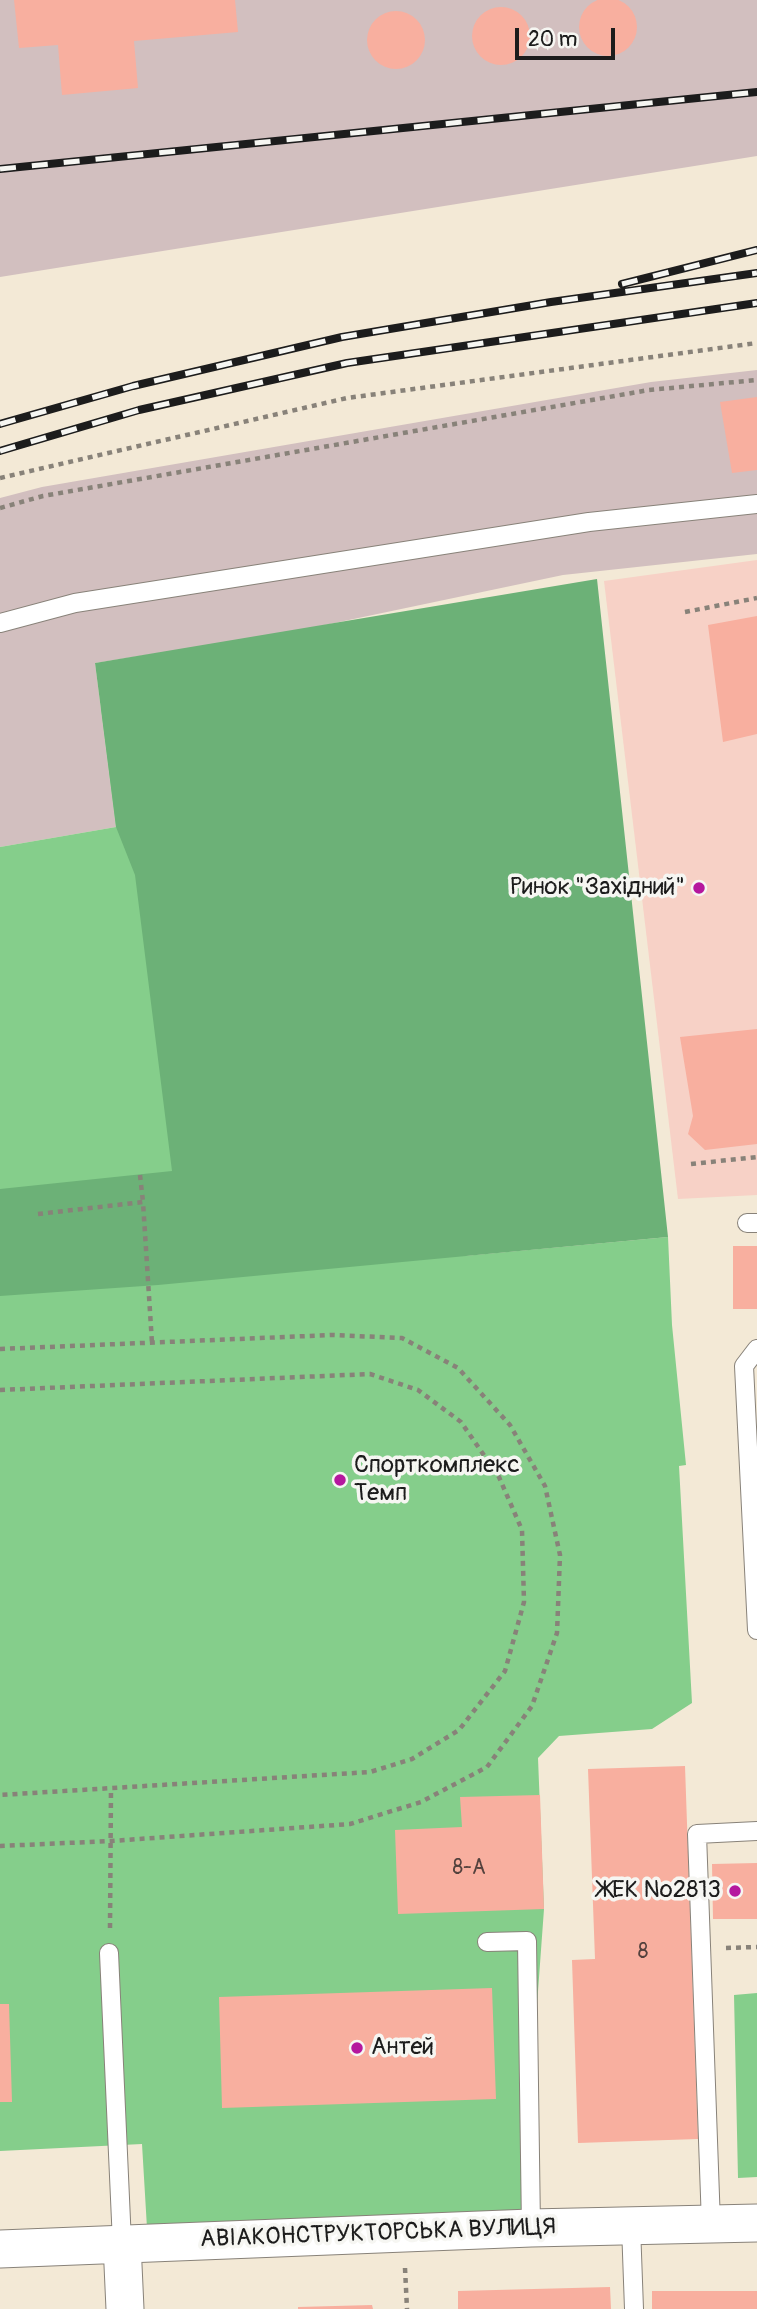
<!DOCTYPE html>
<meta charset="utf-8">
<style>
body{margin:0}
#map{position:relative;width:757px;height:2309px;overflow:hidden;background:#f3e9d6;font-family:Pangolin,sans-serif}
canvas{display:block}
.scale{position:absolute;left:515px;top:28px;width:100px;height:32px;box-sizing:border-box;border:4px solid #1c1c1c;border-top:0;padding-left:9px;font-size:21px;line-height:24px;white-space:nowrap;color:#1c1c1c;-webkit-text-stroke:5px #f6f6f2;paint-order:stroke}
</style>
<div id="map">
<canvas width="757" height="2309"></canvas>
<div class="scale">20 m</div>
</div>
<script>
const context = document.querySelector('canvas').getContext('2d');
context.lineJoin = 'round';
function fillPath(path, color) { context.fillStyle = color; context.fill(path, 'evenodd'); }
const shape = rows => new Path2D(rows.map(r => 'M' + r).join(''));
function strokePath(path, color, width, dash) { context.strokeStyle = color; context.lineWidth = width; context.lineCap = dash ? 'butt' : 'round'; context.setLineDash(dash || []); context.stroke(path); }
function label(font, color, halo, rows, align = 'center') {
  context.font = font + ' Pangolin,sans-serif'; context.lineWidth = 7; context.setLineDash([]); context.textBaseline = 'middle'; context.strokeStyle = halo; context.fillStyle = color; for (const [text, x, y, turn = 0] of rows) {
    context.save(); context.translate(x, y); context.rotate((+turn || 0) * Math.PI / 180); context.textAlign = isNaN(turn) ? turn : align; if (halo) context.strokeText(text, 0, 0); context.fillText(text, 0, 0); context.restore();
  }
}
const built = shape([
 [757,560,757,1195,678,1199,604,581]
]);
const industrial = shape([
 [0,0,757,0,757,156,0,277],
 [757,370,757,554,563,575,287,633,95,663,116,827,0,847,0,498,42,487,651,382]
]);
const green = shape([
 [239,688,464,1256,668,1237,672,1325,686,1465,679,1466,692,1703,652,1729,559,1736,538,1758,544,1909,522,2210,147,2228,142,2144,0,2151,0,847,116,827,101,708],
 [757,1993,757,2177,738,2178,734,1995]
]);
const forest = shape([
 [597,579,668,1237,158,1285,0,1296,0,1189,172,1171,135,875,116,827,95,663]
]);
const building = shape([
 '579 27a29 29 0 1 1 58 0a29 29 0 1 1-58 0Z',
 [14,0,235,0,238,32,134,41,138,88,62,95,58,45,19,48],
 '472 36a29 29 0 1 1 58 0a29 29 0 1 1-58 0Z',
 '367 40a29 29 0 1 1 58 0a29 29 0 1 1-58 0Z',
 [757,397,757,470,732,473,720,402],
 [757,616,757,734,723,742,708,625],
 [757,1029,757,1144,705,1150,688,1134,693,1116,680,1037],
 [733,1246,757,1246,757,1309,733,1309],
 [685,1766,698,2139,578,2143,572,1960,595,1959,588,1769],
 [540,1795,544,1909,398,1914,395,1830,462,1827,460,1797],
 [757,1863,757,1919,713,1919,712,1864],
 [492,1988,496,2099,222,2108,219,1997],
 [0,2004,9,2004,12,2102,0,2102],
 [610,2287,611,2309,458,2309,458,2291],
 [652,2291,757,2291,757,2309,652,2309],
 [372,2305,373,2309,298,2309,298,2307]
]);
const path = shape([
 [0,478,347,398,757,343],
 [0,508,43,496,649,390,757,380],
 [685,612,757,598],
 [691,1164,757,1157],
 [140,1175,143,1202],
 [38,1214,143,1202,152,1343],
 [0,1349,332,1335,402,1338,458,1368,510,1425,545,1486,560,1555,557,1633,532,1706,487,1767,421,1802,350,1824,111,1841,0,1846],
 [0,1390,370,1374,418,1390,461,1422,499,1477,522,1530,524,1602,505,1671,459,1730,412,1759,370,1772,0,1795],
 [110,1928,111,1788],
 [726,1948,757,1947],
 [405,2268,407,2309]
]);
const lane = shape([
 [0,623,75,603,589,522,757,504],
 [747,1223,757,1223],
 [757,1349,744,1366,757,1630],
 [487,1942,527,1941,531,2228],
 [109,1953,122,2243],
 [711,2224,697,1834,757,1831],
 [631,2226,634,2309]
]);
const street = shape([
 [122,2243,125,2309],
 [0,2249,531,2228,757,2223]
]);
const rail = shape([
 [0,169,757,92],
 [622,284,757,250],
 [0,424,133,386,342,337,551,302,757,273],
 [0,451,139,410,347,363,757,303]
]);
const markers = [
 [699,888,7,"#b5179e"],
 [340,1480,7,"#b5179e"],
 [735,1891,7,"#b5179e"],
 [357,2048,7,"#b5179e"]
];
const numberNames = [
 ["8-А",469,1869],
 ["8",643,1953]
];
const poiNames = [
 ["Ринок \"Західний\"",685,888],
 ["Спорткомплекс",354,1466,"left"],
 ["Темп",354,1494,"left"],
 ["ЖЕК №2813",721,1891],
 ["Антей",371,2048,"left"]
];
const streetNames = [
 ["АВІАКОНСТРУКТОРСЬКА ВУЛИЦЯ",378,2234,-2]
];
fillPath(built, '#f7d1c6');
fillPath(industrial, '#d2bfbf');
fillPath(green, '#85ce8b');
fillPath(forest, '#6cb177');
fillPath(building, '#f8af9f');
strokePath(lane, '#888279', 20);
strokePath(street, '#888279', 39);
strokePath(path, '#888279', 4.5, [5, 5]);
strokePath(lane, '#fff', 18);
strokePath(street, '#fff', 37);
strokePath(rail, '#1c1c1c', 8);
strokePath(rail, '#f6f6f2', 5, [16]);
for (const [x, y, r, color] of markers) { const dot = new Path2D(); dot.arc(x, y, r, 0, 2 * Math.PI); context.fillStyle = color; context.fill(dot); strokePath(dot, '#f6f6f2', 2.5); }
label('21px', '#53413d', null, numberNames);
label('24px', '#1c1c1c', '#f6f6f2', poiNames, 'right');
label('24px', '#1c1c1c', '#f6f6f2', streetNames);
</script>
